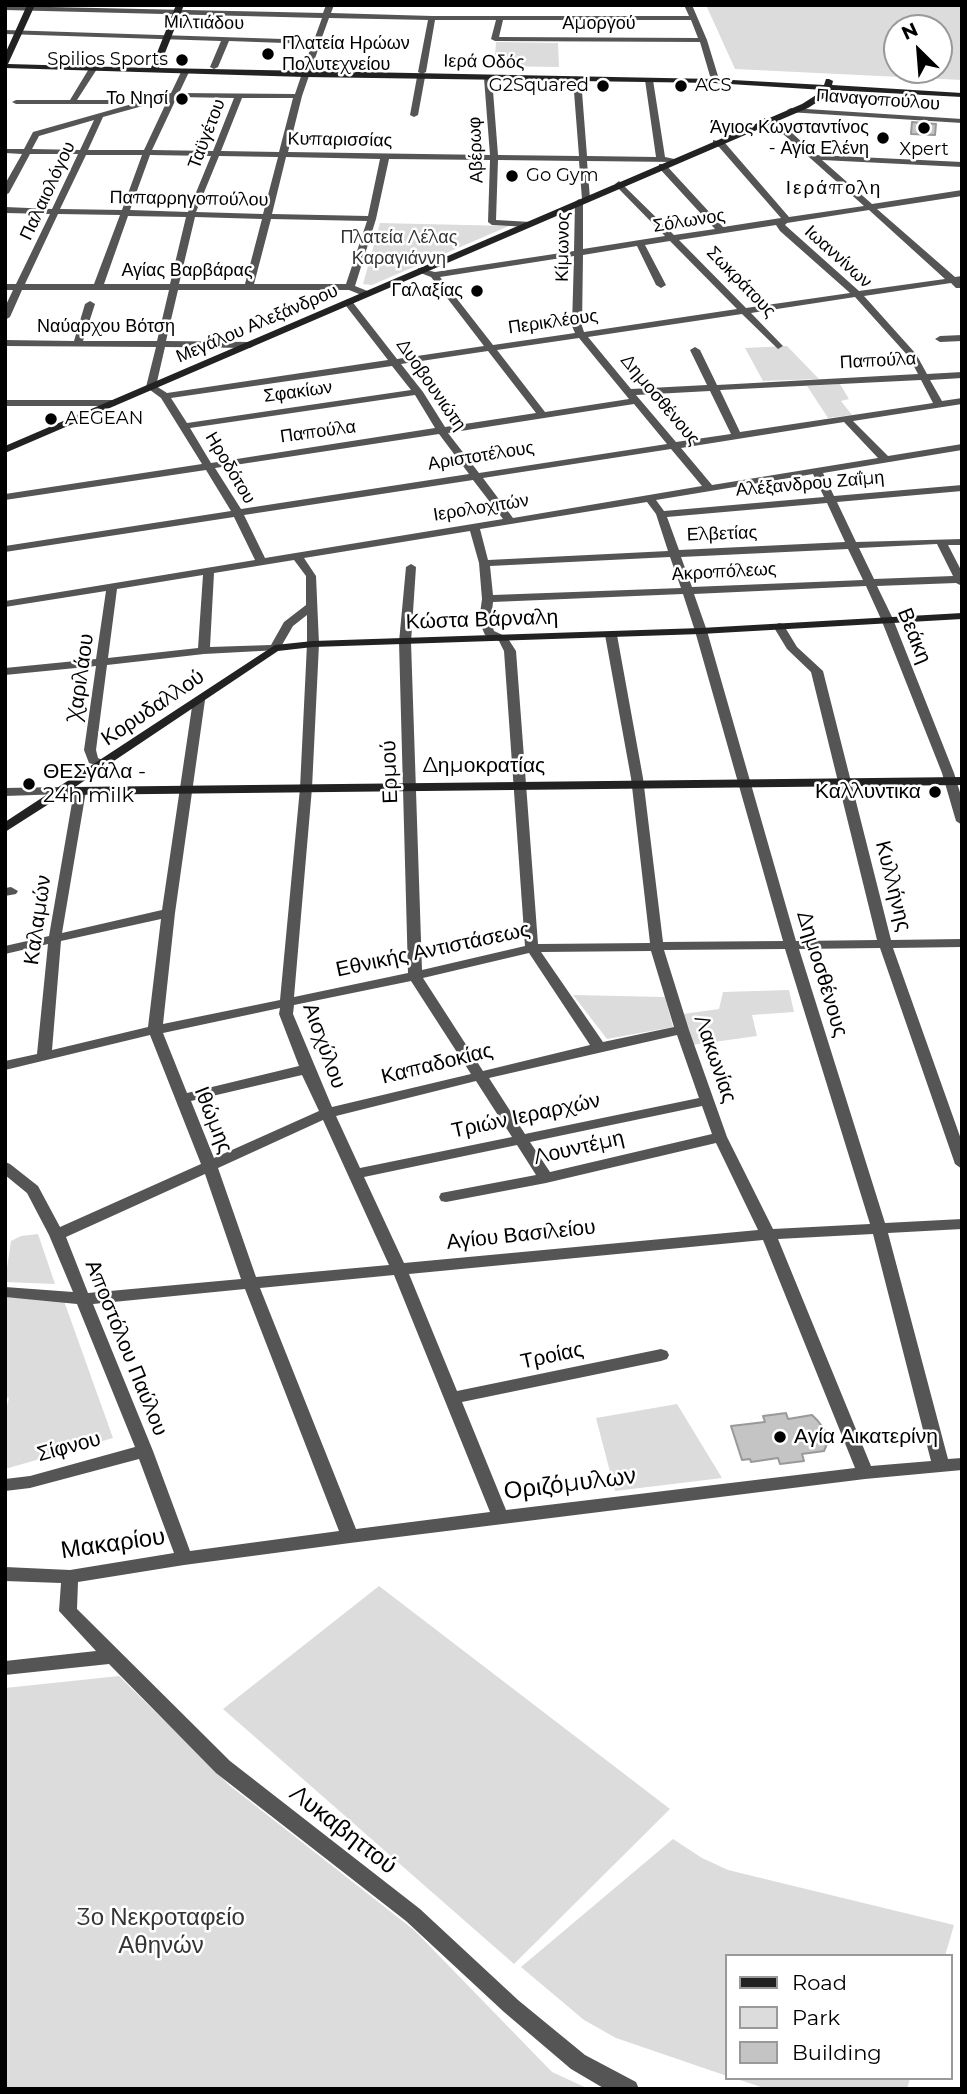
<!DOCTYPE html>
<meta charset="utf-8">
<style>
body{margin:0}
#map{position:relative;width:967px;height:2094px;overflow:hidden;background:#fff;font-family:Montserrat,sans-serif}
canvas{display:block}
.frame{position:absolute;inset:0;border:7px solid #000;pointer-events:none}
.legend{position:absolute;left:725px;top:1954px;width:228px;height:126px;box-sizing:border-box;background:#fff;border:2px solid #999;margin:0;padding:9px 12px;list-style:none;font-size:21px;color:#000}
.legend li{display:flex;align-items:center;gap:14px;height:35px}
.legend b{width:35px;border:2px solid #999}
.north{position:absolute;left:883px;top:14px;width:70px;height:70px;box-sizing:border-box;background:#fff;border:2px solid #999;border-radius:50%;rotate:335deg;font-size:19px;font-weight:700;line-height:28px;text-align:center;color:#000}
.north::after{content:'';display:block;margin:auto;width:24px;height:32px;background:#000;clip-path:polygon(50% 0,100% 100%,50% 72%,0 100%)}
</style>
<div id="map">
<canvas width="967" height="2094"></canvas>
<div class="frame"></div>
<ul class="legend">
<li><b style="height:9px;background:#222"></b>Road</li>
<li><b style="height:19px;background:#dcdcdc"></b>Park</li>
<li><b style="height:19px;background:#c4c4c4"></b>Building</li>
</ul>
<div class="north">N</div>
</div>
<script>
const context = document.querySelector('canvas').getContext('2d');
context.lineJoin = 'round';
function fillPath(path, color) { context.fillStyle = color; context.fill(path, 'evenodd'); }
const shape = rows => new Path2D(rows.map(r => 'M' + r).join(''));
function strokePath(path, color, width, dash) { context.strokeStyle = color; context.lineWidth = width; context.lineCap = dash ? 'butt' : 'round'; context.setLineDash(dash || []); context.stroke(path); }
function label(font, color, halo, rows, align = 'center') {
  context.font = font + ' Montserrat,sans-serif'; context.lineWidth = 5; context.setLineDash([]); context.textBaseline = 'middle'; context.strokeStyle = halo; context.fillStyle = color; for (const [text, x, y, turn = 0] of rows) {
    context.save(); context.translate(x, y); context.rotate((+turn || 0) * Math.PI / 180); context.textAlign = isNaN(turn) ? turn : align; if (halo) context.strokeText(text, 0, 0); context.fillText(text, 0, 0); context.restore();
  }
}
const green = shape([
 [706,5,962,5,962,80,735,69],
 [897,28,939,28,939,70,897,70],
 [496,42,558,43,559,67,494,66],
 [380,223,509,226,372,285,363,284],
 [787,346,819,379,763,381,745,348],
 [840,384,849,399,841,401,852,415,828,418,807,386],
 [789,990,794,1012,752,1015,757,1036,692,1045,683,1014,719,1009,723,992],
 [573,995,665,997,673,1027,607,1039],
 [38,1234,55,1284,5,1282,11,1241,21,1236],
 [5,1297,64,1301,113,1438,5,1469,5,1413,9,1398,5,1397],
 [677,1404,722,1478,615,1491,596,1418],
 [379,1586,670,1809,514,1964,223,1709],
 [119,1676,229,1785,414,1930,552,2072,589,2089,5,2089,5,1688],
 [673,1839,702,1858,728,1870,954,1925,945,1956,727,1956,727,2076,616,2038,584,2020,521,1967],
 [734,2078,910,2078,907,2089,767,2089]
]);
const building = shape([
 [912,122,936,124,935,135,911,134,912,122],
 [786,1413,788,1419,812,1415,818,1421,826,1432,827,1444,824,1451,802,1454,804,1461,780,1464,778,1458,751,1462,750,1459,742,1460,731,1426,765,1422,763,1416,786,1413]
]);
const street = shape([
 [326,5,334,5,331,13,432,16,689,16,684,5,692,5,707,40,718,76,714,78,710,76,700,42,495,41,491,39,496,20,435,20,426,72,422,74,418,72,428,20,329,18,321,40,323,42,320,44,302,96,288,152,490,155,484,78,488,76,492,78,498,155,579,156,573,79,577,77,581,79,587,156,656,157,645,80,649,78,653,80,665,157,679,160,675,162,587,161,590,199,586,202,582,199,579,161,498,160,496,220,531,222,531,226,528,227,492,225,488,222,490,160,389,159,376,219,355,286,370,292,370,296,364,296,349,290,178,290,166,341,250,342,255,345,250,348,165,347,156,386,167,393,388,360,343,302,348,299,351,300,397,359,484,346,431,277,418,272,418,268,435,272,574,251,575,202,579,199,583,202,583,249,665,236,616,186,615,184,619,181,674,235,715,229,659,168,659,164,665,164,723,227,781,218,719,147,713,144,713,140,725,143,789,217,864,206,773,125,764,122,764,118,779,121,816,155,962,162,962,167,822,160,872,204,962,190,962,196,877,209,955,277,962,276,960,282,962,288,956,288,951,283,864,296,916,354,927,374,962,372,962,378,930,380,942,401,962,398,962,404,853,421,888,456,962,444,962,450,823,473,834,496,962,485,962,491,837,502,856,542,962,539,962,545,948,545,962,572,962,586,956,583,877,586,893,619,954,773,962,799,962,825,956,821,942,773,881,619,866,586,694,594,707,631,796,941,877,940,811,672,787,649,773,626,779,623,783,624,797,647,823,671,891,940,962,939,962,947,893,948,962,1142,962,1169,955,1164,880,948,799,949,885,1223,962,1219,962,1229,888,1233,948,1459,962,1458,962,1470,865,1479,350,1543,184,1565,78,1582,77,1609,230,1761,420,1909,518,2000,585,2055,636,2082,639,2089,605,2089,571,2069,504,2012,406,1921,216,1773,109,1664,5,1675,5,1661,96,1651,59,1611,61,1583,5,1581,5,1567,70,1570,174,1553,139,1459,30,1488,5,1491,5,1479,30,1476,135,1447,77,1304,5,1297,5,1287,73,1292,49,1235,27,1193,5,1175,5,1162,10,1164,38,1186,60,1227,201,1164,150,1035,5,1070,5,1061,37,1054,48,944,5,954,5,946,49,936,74,791,80,787,86,791,62,933,162,910,193,700,199,696,205,700,175,913,163,1024,280,1000,300,788,307,644,307,615,293,626,279,650,204,654,107,665,96,750,98,758,111,764,105,768,89,763,84,750,96,666,5,675,5,668,96,659,106,591,5,607,5,601,255,560,234,517,5,552,5,546,231,511,206,470,5,500,5,494,202,464,161,398,146,387,156,347,5,346,5,340,74,341,85,304,90,301,95,304,83,341,157,341,169,290,22,290,10,317,5,320,5,307,13,290,5,290,5,284,16,284,50,214,5,213,5,207,52,209,78,154,30,154,9,193,5,195,5,184,22,154,5,153,5,149,24,149,33,132,171,93,181,72,185,70,189,72,179,93,295,94,312,44,229,41,218,67,214,69,210,67,221,41,5,34,5,30,314,40,322,18,5,10,5,6,323,13,326,5],
 [503,20,691,20,698,38,499,37,503,20],
 [177,97,234,98,213,151,152,150,177,97],
 [242,98,293,98,279,152,221,151,242,98],
 [168,99,144,150,88,150,103,117,168,99],
 [94,120,80,150,32,149,39,136,94,120],
 [86,155,142,155,122,210,60,209,86,155],
 [150,155,211,156,188,212,130,210,150,155],
 [219,156,278,157,263,214,196,212,219,156],
 [286,157,380,159,368,216,272,214,286,157],
 [869,210,945,279,859,291,785,225,787,223,869,210],
 [58,214,120,215,94,284,25,284,58,214],
 [128,216,186,217,170,284,104,284,128,216],
 [195,217,262,219,245,284,179,284,195,217],
 [271,219,367,221,346,284,254,284,271,219],
 [776,225,780,231,850,293,746,308,679,240,776,225],
 [670,241,737,309,584,332,582,326,583,255,637,246,656,285,661,288,666,285,645,245,670,241],
 [574,256,572,326,575,333,493,345,440,277,574,256],
 [855,297,909,357,918,374,717,385,700,350,695,347,690,350,707,385,631,389,588,337,742,314,778,349,783,346,781,344,751,313,855,297],
 [579,338,629,399,545,412,497,350,579,338],
 [488,351,536,413,445,427,423,392,401,364,488,351],
 [392,366,411,390,187,423,171,398,392,366],
 [921,380,933,403,740,432,720,390,921,380],
 [710,391,731,434,676,442,636,395,710,391],
 [415,395,435,428,211,463,190,428,415,395],
 [634,404,667,444,479,473,448,433,634,404],
 [844,422,878,458,712,485,681,448,844,422],
 [439,434,469,474,241,509,215,468,439,434],
 [671,449,702,486,513,518,483,478,671,449],
 [813,474,824,497,664,511,656,500,813,474],
 [473,480,503,519,265,558,244,515,473,480],
 [647,502,656,514,668,551,488,560,480,529,647,502],
 [827,503,845,542,679,550,667,517,827,503],
 [470,531,479,563,482,599,479,621,485,635,499,641,504,651,525,946,422,970,411,642,416,567,411,564,406,567,399,642,408,973,294,997,312,788,319,644,316,576,304,558,470,531],
 [937,544,953,576,874,579,859,548,937,544],
 [848,549,863,580,692,587,681,557,848,549],
 [670,557,681,588,493,595,490,566,670,557],
 [294,560,306,576,306,605,284,622,271,645,210,647,214,573,294,560],
 [203,575,198,648,108,658,117,589,203,575],
 [683,594,695,631,783,941,663,942,643,778,617,635,611,632,605,635,631,778,650,943,538,944,516,651,507,637,494,631,491,621,493,602,683,594],
 [161,919,148,1027,52,1050,61,941,161,919],
 [785,949,870,1224,773,1229,727,1137,689,1030,664,950,785,949],
 [651,951,674,1027,603,1042,541,952,651,951],
 [529,953,590,1045,483,1071,423,978,529,953],
 [411,981,471,1074,332,1107,293,1014,294,1005,411,981],
 [280,1008,279,1014,299,1066,187,1093,163,1033,280,1008],
 [677,1035,699,1098,525,1134,489,1078,677,1035],
 [302,1075,319,1111,214,1158,191,1101,302,1075],
 [476,1081,512,1137,360,1168,336,1116,476,1081],
 [702,1106,712,1134,550,1172,530,1142,702,1106],
 [323,1120,389,1265,256,1277,218,1168,323,1120],
 [716,1143,758,1230,404,1263,364,1177,517,1145,536,1175,441,1193,439,1197,441,1201,446,1202,546,1183,716,1143],
 [205,1174,241,1279,88,1293,66,1237,205,1174],
 [873,1234,931,1461,871,1466,778,1239,873,1234],
 [763,1240,855,1468,506,1510,462,1402,661,1361,667,1359,669,1355,667,1351,661,1349,457,1391,409,1274,763,1240],
 [394,1275,490,1512,356,1529,260,1288,394,1275],
 [245,1289,339,1531,190,1551,153,1451,93,1304,245,1289],
 [90,67,97,69,77,100,125,100,125,104,16,104,12,102,16,100,70,100,90,67],
 [421,75,425,77,418,115,414,117,410,115,417,77,421,75],
 [791,108,962,119,962,123,788,112,787,110,791,108],
 [962,335,962,341,940,342,935,339,940,336,962,335],
 [5,400,114,400,119,403,114,406,5,406,5,400],
 [60,787,66,791,64,794,5,796,5,788,60,787],
 [11,887,18,891,16,894,5,896,5,888,11,887]
]);
const secondary = shape([
 [27,5,35,5,8,64,151,68,176,5,184,5,159,68,714,79,824,85,826,79,829,79,833,81,832,85,962,93,962,97,831,90,830,94,808,108,5,453,5,446,802,104,824,90,714,83,305,77,5,68,5,54,27,5],
 [962,613,962,619,701,634,313,647,278,651,75,787,962,777,962,785,63,795,5,832,5,822,275,645,313,641,701,628,962,613]
]);
const markers = [
 [268,54,7,"#000"],
 [182,60,7,"#000"],
 [603,86,7,"#000"],
 [681,86,7,"#000"],
 [182,99,7,"#000"],
 [924,128,7,"#000"],
 [883,138,7,"#000"],
 [512,176,7,"#000"],
 [477,291,7,"#000"],
 [51,419,7,"#000"],
 [29,784,7,"#000"],
 [935,792,7,"#000"],
 [780,1437,7,"#000"]
];
const farStreetnames = [
 ["Μιλτιάδου",204,23,1],
 ["Αμοργού",599,24],
 ["Ιερά Οδός",484,62,1],
 ["Παναγοπούλου",878,100,4],
 ["Ταϋγέτου",207,134,-69],
 ["Κυπαρισσίας",340,140,1],
 ["Αβέρωφ",476,150,-92],
 ["Παλαιολόγου",48,191,-65],
 ["Παπαρρηγοπούλου",189,199,1],
 ["Σόλωνος",689,221,-9],
 ["Κίμωνος",563,247,-89],
 ["Ιωαννίνων",838,257,42],
 ["Αγίας Βαρβάρας",187,271],
 ["Σωκράτους",741,282,46],
 ["Περικλέους",553,322,-8],
 ["Μεγάλου Αλεξάνδρου",257,324,-23],
 ["Ναύαρχου Βότση",106,327],
 ["Παπούλα",878,361,-3],
 ["Δυοβουνιώτη",431,385,55],
 ["Σφακίων",298,392,-8],
 ["Δημοσθένους",660,400,50],
 ["Παπούλα",318,432,-8],
 ["Αριστοτέλους",481,456,-9],
 ["Ηροδότου",230,468,59],
 ["Αλέξανδρου Ζαΐμη",810,484,-5],
 ["Ιερολοχιτών",481,508,-9],
 ["Ελβετίας",722,534,-2],
 ["Ακροπόλεως",724,572,-3]
];
const farPoinames = [
 ["Πλατεία Ηρώων",282,44,"left"],
 ["Πολυτεχνείου",282,65,"left"],
 ["Spilios Sports",168,60],
 ["G2Squared",589,86],
 ["ACS",695,86,"left"],
 ["Το Νησί",168,99],
 ["Άγιος Κωνσταντίνος",869,128],
 ["- Αγία Ελένη",869,149],
 ["Xpert",924,150,"center"],
 ["Go Gym",526,176,"left"],
 ["Γαλαξίας",463,291],
 ["AEGEAN",65,419,"left"]
];
const farParknames = [
 ["Πλατεία Λέλας",399,238],
 ["Καραγιάννη",399,259]
];
const farNeighbourhoodnames = [
 ["Ιεράπολη",834,188]
];
const streetNames = [
 ["Κώστα Βάρναλη",482,620,-2],
 ["Βεάκη",914,636,68],
 ["Χαριλάου",81,677,-82],
 ["Κορυδαλλού",153,708,-34],
 ["Δημοκρατίας",484,766],
 ["Ερμού",390,772,-92],
 ["Κυλλήνης",893,886,76],
 ["Καλαμών",38,920,-82],
 ["Εθνικής Αντιστάσεως",433,950,-12],
 ["Δημοσθένους",822,974,73],
 ["Αισχύλου",324,1046,70],
 ["Λακωνίας",715,1059,71],
 ["Καπαδοκίας",437,1064,-14],
 ["Τριών Ιεραρχών",526,1116,-12],
 ["Ιθώμης",213,1120,68],
 ["Λουντέμη",579,1148,-13],
 ["Αγίου Βασιλείου",521,1235,-6],
 ["Αποστόλου Παύλου",126,1348,68],
 ["Τροίας",552,1356,-12],
 ["Σίφνου",69,1447,-15]
];
const poiNames = [
 ["ΘΕΣγάλα -",43,772],
 ["24h milk",43,796],
 ["Καλλυντικα",921,792,"right"],
 ["Αγία Αικατερίνη",794,1437]
];
const nearStreetnames = [
 ["Οριζόμυλων",570,1484,-7],
 ["Μακαρίου",113,1544,-8],
 ["Λυκαβηττού",343,1830,38]
];
const nearParknames = [
 ["3ο Νεκροταφείο",161,1918],
 ["Αθηνών",161,1946]
];
fillPath(green, '#dcdcdc');
fillPath(building, '#c4c4c4');
strokePath(building, '#999', 2);
fillPath(street, '#555');
fillPath(secondary, '#222');
for (const [x, y, r, color] of markers) { const dot = new Path2D(); dot.arc(x, y, r, 0, 2 * Math.PI); context.fillStyle = color; context.fill(dot); strokePath(dot, '#fff', 2.5); }
label('18px', '#000', '#fff', farStreetnames);
label('18px', '#000', '#fff', farPoinames, 'right');
label('18px', '#333', '#fff', farParknames);
context.letterSpacing = '2px';
label('19px', '#000', '#fff', farNeighbourhoodnames);
context.letterSpacing = '0px';
label('21px', '#000', '#fff', streetNames);
label('21px', '#000', '#fff', poiNames, 'left');
label('24px', '#000', '#fff', nearStreetnames);
label('24px', '#333', '#fff', nearParknames);
</script>
